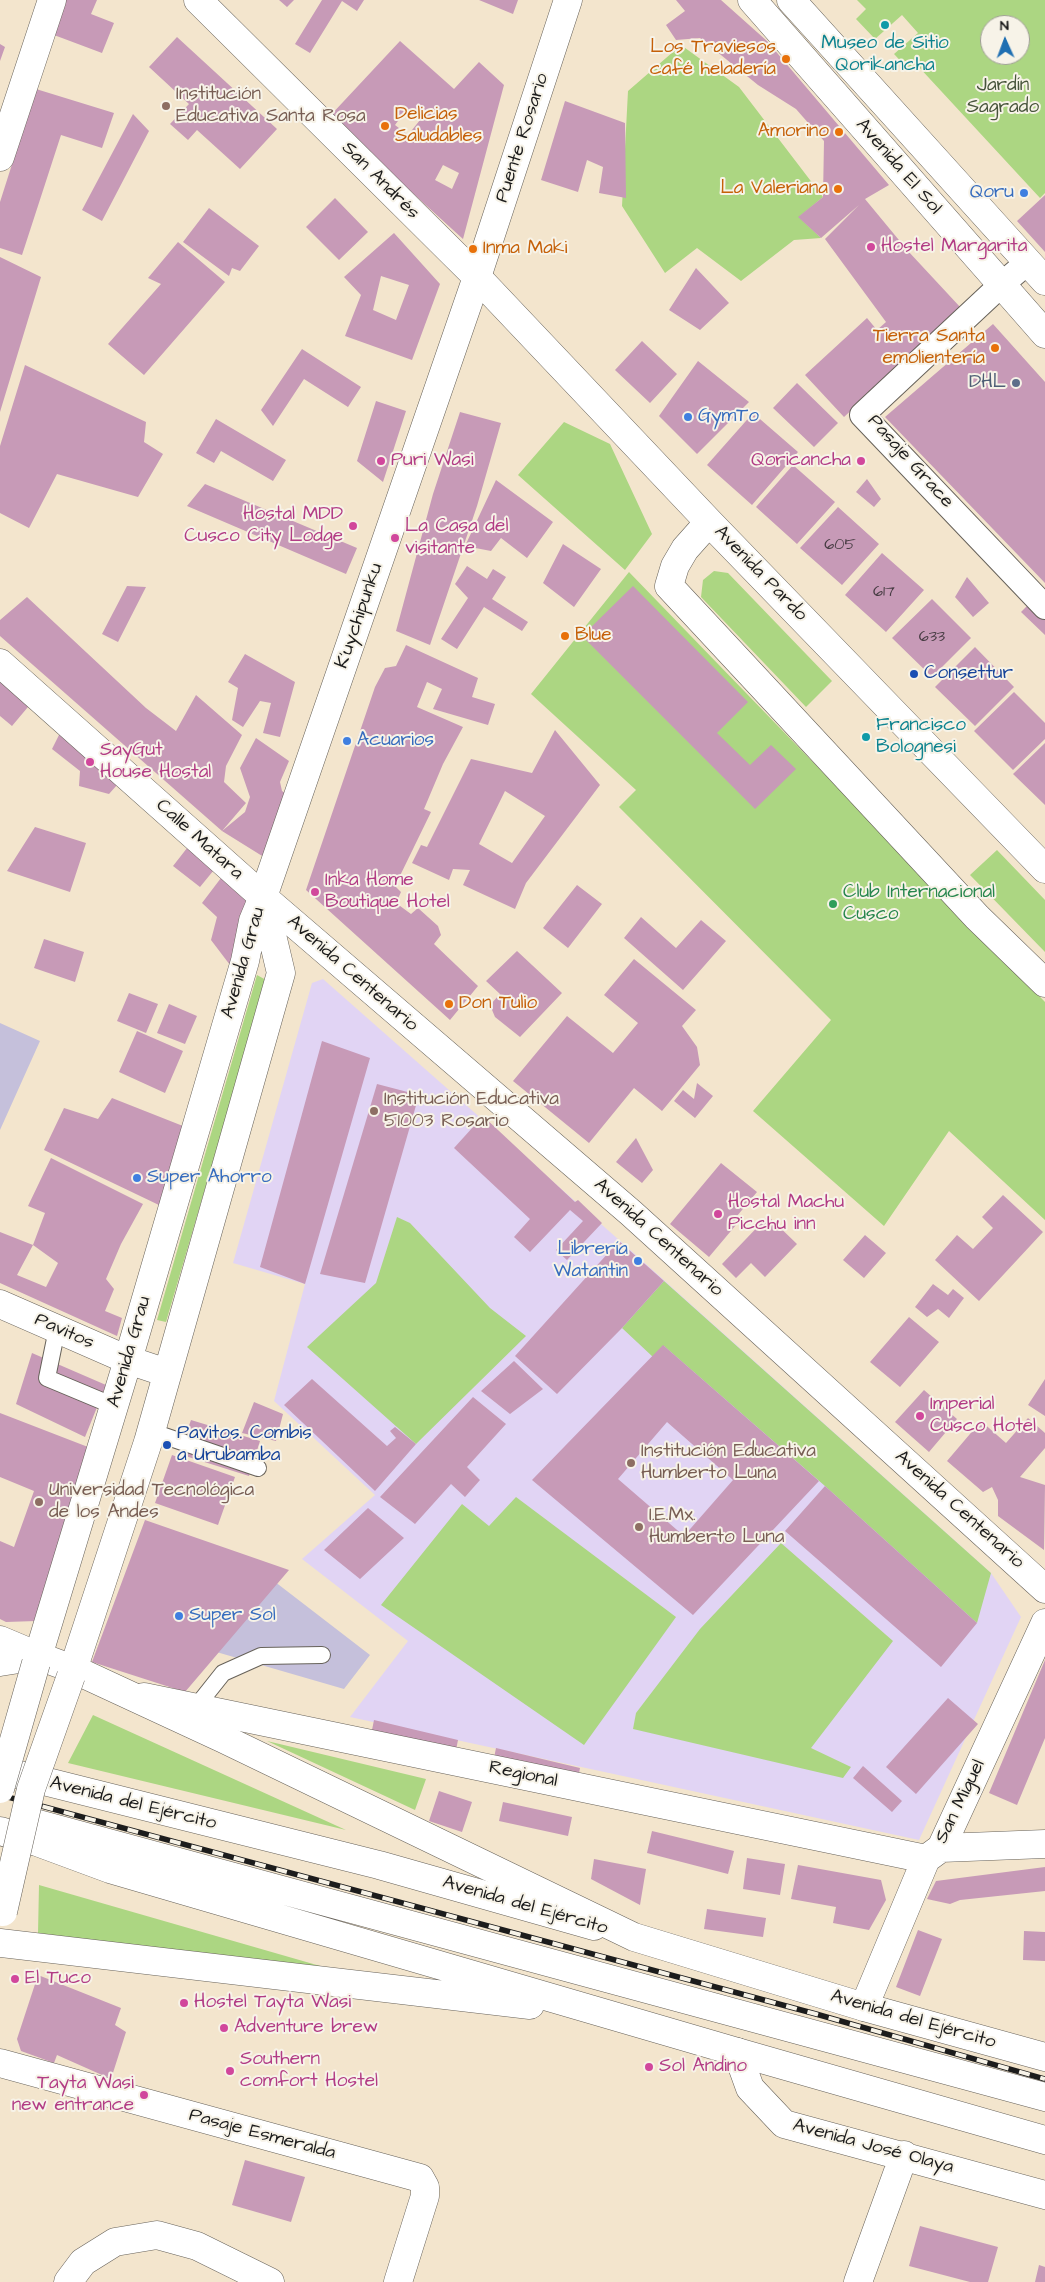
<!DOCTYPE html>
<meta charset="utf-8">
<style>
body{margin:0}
#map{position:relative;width:1045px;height:2282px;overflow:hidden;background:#f3e5cd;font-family:"Architects Daughter",sans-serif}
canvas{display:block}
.north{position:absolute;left:980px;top:15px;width:50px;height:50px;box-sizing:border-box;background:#f7f3e8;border:1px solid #9f9d96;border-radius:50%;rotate:358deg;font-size:14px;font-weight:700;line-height:20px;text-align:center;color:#1c1c1c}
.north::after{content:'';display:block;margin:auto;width:18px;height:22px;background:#1f6fb2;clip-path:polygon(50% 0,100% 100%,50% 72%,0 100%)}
</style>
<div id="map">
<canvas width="1045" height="2282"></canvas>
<div class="north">N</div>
</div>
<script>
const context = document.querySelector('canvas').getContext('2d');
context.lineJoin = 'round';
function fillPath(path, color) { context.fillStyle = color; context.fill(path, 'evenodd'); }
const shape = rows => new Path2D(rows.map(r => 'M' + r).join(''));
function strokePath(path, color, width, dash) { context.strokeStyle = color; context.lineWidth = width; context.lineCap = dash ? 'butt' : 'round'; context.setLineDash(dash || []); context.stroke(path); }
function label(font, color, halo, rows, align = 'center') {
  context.font = font + ' "Architects Daughter",sans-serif'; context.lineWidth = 4; context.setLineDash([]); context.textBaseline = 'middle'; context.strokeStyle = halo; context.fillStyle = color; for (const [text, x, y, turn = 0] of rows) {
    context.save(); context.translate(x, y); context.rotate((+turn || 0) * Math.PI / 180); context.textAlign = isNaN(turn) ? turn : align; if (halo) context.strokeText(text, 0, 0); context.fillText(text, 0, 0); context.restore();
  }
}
const built = shape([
 [323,979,618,1239,991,1573,1021,1617,919,1840,350,1717,408,1641,302,1559,375,1495,274,1401,305,1284,233,1263,312,983]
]);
const industrial = shape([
 [0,1023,40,1041,0,1130],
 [270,1578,370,1655,344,1689,213,1651]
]);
const green = shape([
 [857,0,1045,0,1045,193,1040,198,917,65,910,71,894,54,918,33,902,15,875,39,856,19,866,9],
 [990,25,1020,25,1020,55,990,55],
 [681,45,739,87,823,197,799,217,821,238,794,240,741,281,697,248,665,273,622,206,628,91],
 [564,422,610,444,652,534,625,570,518,475],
 [714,571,728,573,832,681,806,707,701,597,703,580],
 [629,572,1045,1002,1045,1220,949,1131,884,1226,753,1111,831,1020,619,807,636,790,531,694],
 [997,850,1045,900,1045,952,970,875],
 [257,975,266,980,166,1322,157,1320],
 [397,1217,410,1223,490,1308,526,1336,416,1444,307,1347,376,1283],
 [664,1281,991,1573,977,1623,825,1486,664,1346,653,1357,622,1328],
 [516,1497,676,1617,584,1745,381,1605,462,1504,489,1526],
 [781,1543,893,1641,811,1748,851,1767,843,1778,633,1729,636,1713,700,1629],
 [93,1715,346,1830,68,1763],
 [267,1741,426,1779,415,1810],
 [39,1885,348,1974,38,1933]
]);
const building = shape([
 [58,0,97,0,91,14,114,23,102,53,46,32],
 [279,0,294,0,287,7],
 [322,0,364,0,357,11,342,1,310,53,295,44],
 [479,0,518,0,513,14],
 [676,0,721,0,767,41,889,185,865,199,908,251,961,308,844,417,805,375,867,318,877,330,886,322,825,239,859,205,821,238,798,217,823,197,824,141,796,109,758,85,700,38,676,40,666,25,685,11],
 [177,37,277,129,240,169,197,130,188,140,170,124,189,104,149,67],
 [400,41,454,89,479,62,504,85,463,239,329,117],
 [406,110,420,120,408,135,395,125],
 [443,165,459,173,452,189,435,180],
 [0,44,5,47,0,61],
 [36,89,114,113,102,148,61,135,22,255,0,248,0,202],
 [565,101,625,123,626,198,599,193,603,167,587,160,578,192,541,180],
 [133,114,149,131,102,221,82,210],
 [1045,195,1045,252,1017,221],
 [335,198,368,232,339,260,306,227],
 [209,208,259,246,240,271,232,268,229,276,183,242],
 [394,233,440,284,412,360,345,336,361,295,344,277],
 [381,276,409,285,396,320,373,310],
 [178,242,225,282,144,375,108,344,161,284,148,278],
 [0,257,41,277,0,412],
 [696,268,729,303,700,330,669,310],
 [993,324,1045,382,1045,583,885,417],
 [642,341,677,374,650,403,615,370],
 [302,349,361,387,348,407,304,379,273,426,261,410],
 [698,361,749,402,697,454,659,416],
 [25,365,146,422,144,442,163,454,138,497,57,474,29,528,0,513,0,446],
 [797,383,838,423,814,447,773,408],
 [376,401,406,411,383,482,357,461],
 [460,412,501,423,477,506,430,645,396,631,433,494],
 [753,413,798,452,752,505,707,465],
 [216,419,286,460,273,481,221,451,214,463,196,453],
 [793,465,835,502,797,544,756,507],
 [867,479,881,499,874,507,856,492],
 [496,480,553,522,527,558,501,538,491,551,465,546],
 [205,484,357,548,346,574,187,506],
 [838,507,879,544,842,585,800,548],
 [563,544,601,569,574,607,543,583],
 [882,553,924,590,886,632,845,595],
 [467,566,487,579,493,569,506,577,492,599,528,622,522,631,484,607,457,649,441,639,468,598,455,584],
 [967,577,989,603,973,617,955,597],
 [127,586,146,587,118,642,102,634],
 [633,586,748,702,717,733,750,765,771,745,796,769,755,809,582,636],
 [27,597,146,708,176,731,196,695,242,735,226,766,224,782,246,803,222,831,0,636,0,620],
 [932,599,971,638,932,677,892,638],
 [1029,604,1045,620,1045,635,1021,612],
 [406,645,478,678,472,697,495,704,488,725,433,709,442,689,427,682,417,707,463,727,443,764,424,809,431,812,395,886,401,892,396,903,411,914,418,908,438,926,441,935,434,944,478,986,450,1020,306,890,375,687,385,668,396,666],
 [975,647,1014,687,975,726,935,687],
 [245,654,295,682,280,737,263,733,271,703,260,701,243,727,232,720,238,688,228,682],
 [0,672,33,701,12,726,0,716],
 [1014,692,1045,723,1045,739,1013,770,974,731],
 [62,729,117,785,109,794,79,786,80,771,52,749],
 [555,730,600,785,526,883,515,909,463,885,470,870,453,869,449,880,412,863,421,845,427,847,471,759,532,773],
 [505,791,545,816,512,863,479,844],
 [256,738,289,761,280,782,282,791,294,799,267,859,222,831,245,812,250,797,240,768],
 [1045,743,1045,805,1013,774],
 [35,827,86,843,70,892,7,871],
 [191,843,218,865,200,887,173,866],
 [224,874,255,903,230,965,211,940,217,917,202,903],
 [577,885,602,904,568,948,543,928],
 [641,917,676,948,701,920,726,941,683,990,624,938],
 [44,939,84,952,75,982,34,968],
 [517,951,562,993,520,1037,495,1017,490,1005,500,994,486,981],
 [634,959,696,1010,682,1026,697,1047,700,1065,662,1111,634,1088,589,1143,513,1081,567,1016,613,1053,638,1023,604,995],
 [129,993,158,1004,146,1033,117,1021],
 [169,1004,197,1016,185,1044,157,1033],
 [137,1031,183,1051,165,1093,119,1072],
 [322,1041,370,1058,305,1284,260,1267],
 [697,1083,713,1096,695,1118,674,1101,683,1090,694,1099],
 [377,1084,419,1095,365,1283,320,1274],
 [112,1098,188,1128,161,1206,44,1150,64,1108,98,1119],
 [483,1116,575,1202,578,1200,602,1223,567,1260,556,1250,583,1221,570,1210,530,1252,514,1237,530,1219,454,1148],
 [636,1138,653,1170,642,1183,616,1162],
 [51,1158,143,1204,121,1244,106,1279,114,1289,105,1311,122,1318,117,1336,0,1283,0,1232,33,1245,45,1213,28,1206],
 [33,1245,58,1263,46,1287,17,1275],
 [721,1163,757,1192,737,1216,741,1219,709,1257,670,1224],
 [1003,1195,1043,1232,979,1301,935,1260,957,1235,973,1249,993,1228,982,1217],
 [768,1216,797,1244,765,1277,751,1263,736,1278,722,1264],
 [865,1235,886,1253,864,1278,843,1260],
 [619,1241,664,1281,622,1328,557,1394,515,1356],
 [933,1284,948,1295,953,1289,964,1298,949,1318,938,1309,927,1317,915,1307],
 [909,1317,939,1342,900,1387,870,1362],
 [663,1345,819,1481,693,1615,532,1480],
 [667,1422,733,1480,684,1536,618,1479],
 [32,1353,106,1385,85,1437,16,1404],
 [514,1361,543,1389,510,1414,481,1391],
 [312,1379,387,1446,396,1438,390,1431,395,1427,416,1444,375,1491,284,1405],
 [1045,1379,1045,1416,1028,1405],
 [924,1390,957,1419,929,1452,895,1422],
 [473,1397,506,1424,467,1467,480,1480,465,1497,451,1484,415,1524,380,1497],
 [254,1402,283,1414,276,1441,242,1433],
 [0,1413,88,1447,36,1621,6,1622,0,1619,0,1541,14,1547,34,1491,0,1477],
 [1028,1418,1045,1433,1045,1448,1020,1477,1045,1485,1044,1550,998,1516,998,1500,992,1487,983,1492,947,1461,981,1421,1006,1443],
 [191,1420,260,1441,249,1476,179,1454],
 [172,1455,235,1477,218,1525,155,1503],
 [825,1486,977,1623,941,1667,785,1531],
 [368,1508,404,1538,360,1579,324,1550],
 [145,1520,289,1570,185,1692,92,1662],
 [1045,1660,1045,1738,1017,1805,989,1793],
 [948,1698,978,1724,916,1794,886,1767],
 [374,1720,458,1740,455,1755,371,1735],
 [496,1748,580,1768,577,1783,493,1763],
 [863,1766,902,1801,892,1812,853,1778],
 [439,1791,472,1802,462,1832,429,1821],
 [503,1802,572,1817,568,1836,499,1821],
 [652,1831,734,1851,728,1874,647,1853],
 [747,1858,785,1864,780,1895,743,1889],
 [594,1859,646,1869,640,1905,591,1879],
 [798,1865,881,1880,886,1900,869,1930,833,1923,836,1907,791,1899],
 [1045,1867,1045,1891,960,1900,950,1904,927,1899,936,1881],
 [707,1909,766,1918,763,1937,704,1929],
 [918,1930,942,1939,920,1996,896,1987],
 [1024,1931,1045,1932,1045,1961,1023,1960],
 [38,1975,121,2008,115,2025,126,2032,111,2079,57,2055,54,2063,21,2051,17,2039],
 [245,2160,305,2177,291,2222,232,2205],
 [920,2226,998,2247,988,2282,970,2282,909,2266],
 [1039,2265,1045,2267,1045,2282,1035,2282]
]);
const service = shape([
 [57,1329,47,1378,114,1406],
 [150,1431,258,1468],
 [196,1707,223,1673,261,1656,322,1655]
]);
const pedestrian = shape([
 [1028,262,1001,285,862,415,1045,607]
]);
const minor = shape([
 [198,0,477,277,709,522,1045,869],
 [0,157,52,0],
 [709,522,685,549,675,566,669,586,977,917,1045,983],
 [0,663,263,897,631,1213,1045,1589],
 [0,1304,128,1360,167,1373],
 [0,1640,38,1656],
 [144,1697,926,1859],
 [0,1770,379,1865,594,1926],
 [941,1848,1045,1844],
 [864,2007,926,1859,941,1848,1045,1623],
 [737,2052,750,2088,784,2124,1045,2195],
 [0,2063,420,2178,425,2187,425,2196,398,2282],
 [68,2282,83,2262,115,2242,157,2235,197,2246,270,2282],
 [858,2282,904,2155]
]);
const tertiary = shape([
 [752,0,1045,334],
 [791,0,1045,281],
 [0,1662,38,1656],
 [36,1663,128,1360,245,961,253,921,263,897,477,277,568,0],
 [71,1676,148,1442,281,973,263,897]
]);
const secondary = shape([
 [38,1656,73,1669,224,1739,634,1937,864,2007,1045,2057]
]);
const primary = shape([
 [31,1822,1045,2097],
 [0,1831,37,1842,110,1869,737,2052,1045,2140],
 [0,1943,530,2005]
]);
const rail = shape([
 [0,1795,816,2014,1045,2079]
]);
const secondaryBridge = shape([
 [0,1789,36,1663],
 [3,1912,31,1789,71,1676]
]);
const markers = [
 [885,25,5,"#0f9aa8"],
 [786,59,5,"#e8710a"],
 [166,106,5,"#8d6e63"],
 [385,126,5,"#e8710a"],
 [839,132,5,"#e8710a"],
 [838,189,5,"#e8710a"],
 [1024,193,5,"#3f7fe0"],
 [871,247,5,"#d1479c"],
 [473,249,5,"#e8710a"],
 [995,348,5,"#e8710a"],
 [1016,383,5,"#5c6f8a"],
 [688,417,5,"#3f7fe0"],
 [381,461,5,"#d1479c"],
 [861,461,5,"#d1479c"],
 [353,526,5,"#d1479c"],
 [395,538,5,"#d1479c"],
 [565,636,5,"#e8710a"],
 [914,674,5,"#1a4fb4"],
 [866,737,5,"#0f9aa8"],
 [347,741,5,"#3f7fe0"],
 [90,762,5,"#d1479c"],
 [315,892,5,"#d1479c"],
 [833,904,5,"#2e9e5b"],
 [449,1004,5,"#e8710a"],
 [374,1111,5,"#8d6e63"],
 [137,1178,5,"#3f7fe0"],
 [718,1214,5,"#d1479c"],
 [638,1261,5,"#3f7fe0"],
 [920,1416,5,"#d1479c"],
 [167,1445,5,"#1a4fb4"],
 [631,1463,5,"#8d6e63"],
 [39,1502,5,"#8d6e63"],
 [639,1527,5,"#8d6e63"],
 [179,1616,5,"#3f7fe0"],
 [15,1979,5,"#d1479c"],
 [184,2003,5,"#d1479c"],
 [224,2028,5,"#d1479c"],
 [649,2067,5,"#d1479c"],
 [230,2071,5,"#d1479c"],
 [144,2095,5,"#d1479c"]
];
const numberNames = [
 ["605",840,546],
 ["617",884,593],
 ["633",932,638]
];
const cultureNames = [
 ["Museo de Sitio",885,44],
 ["Qorikancha",885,66],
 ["Francisco",876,726,"left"],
 ["Bolognesi",876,748,"left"]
];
const foodNames = [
 ["Los Traviesos",776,48],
 ["café heladería",776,70],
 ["Delicias",395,115,"left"],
 ["Saludables",395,137,"left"],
 ["Amorino",829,132],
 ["La Valeriana",828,189],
 ["Inma Maki",483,249,"left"],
 ["Tierra Santa",985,337],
 ["emolientería",985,359],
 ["Blue",575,636,"left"],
 ["Don Tulio",459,1004,"left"]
];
const parkNames = [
 ["Jardín",1003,86],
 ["Sagrado",1003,108]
];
const educationNames = [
 ["Institución",176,95],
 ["Educativa Santa Rosa",176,117],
 ["Institución Educativa",384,1100],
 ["51003 Rosario",384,1122],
 ["Institución Educativa",641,1452],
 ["Humberto Luna",641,1474],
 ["Universidad Tecnológica",49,1491],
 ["de los Andes",49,1513],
 ["I.E.Mx.",649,1516],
 ["Humberto Luna",649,1538]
];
const streetNames = [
 ["Puente Rosario",523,138,-72],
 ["Avenida El Sol",898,167,49],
 ["San Andrés",380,181,45],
 ["Pasaje Grace",910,462,48],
 ["Avenida Pardo",760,574,46],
 ["K'uychipunku",360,616,-71],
 ["Calle Matara",199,840,42],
 ["Avenida Grau",244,963,-74],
 ["Avenida Centenario",352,974,41],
 ["Avenida Centenario",658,1238,42],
 ["Pavitos",64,1332,24],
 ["Avenida Grau",130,1352,-74],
 ["Avenida Centenario",959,1510,42],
 ["Regional",523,1775,12],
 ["San Miguel",961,1802,-64],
 ["Avenida del Ejército",133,1804,14],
 ["Avenida del Ejército",525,1906,16],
 ["Avenida del Ejército",913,2020,16],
 ["Pasaje Esmeralda",262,2135,15],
 ["Avenida José Olaya",873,2147,15]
];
const shopNames = [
 ["Qoru",1014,193,"right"],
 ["GymTo",698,417],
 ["Acuarios",357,741],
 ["Super Ahorro",147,1178],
 ["Librería",628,1250,"right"],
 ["Watantin",628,1272,"right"],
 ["Super Sol",189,1616]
];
const hotelNames = [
 ["Hostel Margarita",881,247],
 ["Puri Wasi",391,461],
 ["Qoricancha",851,461,"right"],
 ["Hostal MDD",343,515,"right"],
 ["Cusco City Lodge",343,537,"right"],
 ["La Casa del",405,527],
 ["visitante",405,549],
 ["SayGut",100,751],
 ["House Hostal",100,773],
 ["Inka Home",325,881],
 ["Boutique Hotel",325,903],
 ["Hostal Machu",728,1203],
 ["Picchu inn",728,1225],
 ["Imperial",930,1405],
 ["Cusco Hotel",930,1427],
 ["El Tuco",25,1979],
 ["Hostel Tayta Wasi",194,2003],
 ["Adventure brew",234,2028],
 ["Southern",240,2060],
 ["comfort Hostel",240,2082],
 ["Sol Andino",659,2067],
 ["Tayta Wasi",134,2084,"right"],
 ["new entrance",134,2106,"right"]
];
const serviceNames = [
 ["DHL",1006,383]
];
const transitNames = [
 ["Consettur",924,674],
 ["Pavitos. Combis",177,1434],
 ["a Urubamba",177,1456]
];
const leisureNames = [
 ["Club Internacional",843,893],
 ["Cusco",843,915]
];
fillPath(built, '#e1d4f4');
fillPath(industrial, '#c5c0db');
fillPath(green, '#acd682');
fillPath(building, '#c79ab7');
strokePath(service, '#67625a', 18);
strokePath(pedestrian, '#67625a', 26);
strokePath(minor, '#67625a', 29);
strokePath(tertiary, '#67625a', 29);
strokePath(secondary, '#67625a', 29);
strokePath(primary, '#67625a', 29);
strokePath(service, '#fff', 16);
strokePath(pedestrian, '#fff', 24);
strokePath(minor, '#fff', 28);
strokePath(tertiary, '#fff', 28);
strokePath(secondary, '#fff', 28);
strokePath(primary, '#fff', 28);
strokePath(rail, '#1c1c1c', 5.5);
strokePath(rail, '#f7f3e8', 4, [11]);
strokePath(secondaryBridge, '#67625a', 29, []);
strokePath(secondaryBridge, '#fff', 28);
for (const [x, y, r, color] of markers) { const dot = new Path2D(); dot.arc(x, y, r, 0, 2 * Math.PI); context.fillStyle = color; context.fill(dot); strokePath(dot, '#f7f3e8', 2); }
label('16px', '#473c43', null, numberNames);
label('19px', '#0d838f', '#f7f3e8', cultureNames);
label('19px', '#c56008', '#f7f3e8', foodNames, 'right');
label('19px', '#47543b', '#f7f3e8', parkNames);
label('19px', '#785e54', '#f7f3e8', educationNames, 'left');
label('19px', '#1c1c1c', '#f7f3e8', streetNames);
label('19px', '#366cbe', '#f7f3e8', shopNames, 'left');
label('19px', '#b23c85', '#f7f3e8', hotelNames, 'left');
label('19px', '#4e5e75', '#f7f3e8', serviceNames, 'right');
label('19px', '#164399', '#f7f3e8', transitNames, 'left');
label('19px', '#27864d', '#f7f3e8', leisureNames, 'left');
</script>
